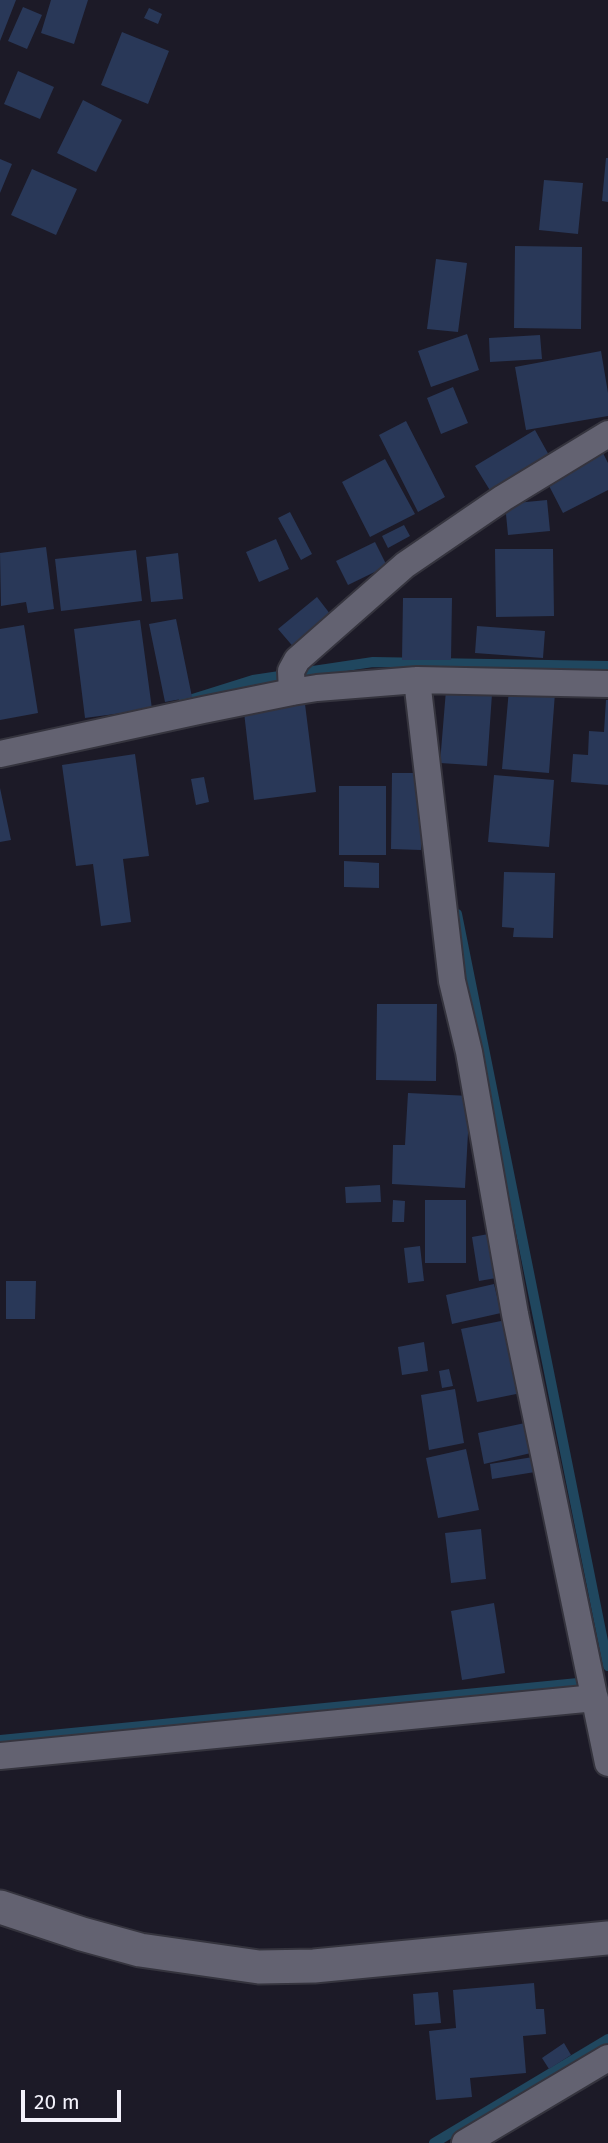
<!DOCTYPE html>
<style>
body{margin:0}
#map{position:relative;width:608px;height:2143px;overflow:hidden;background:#1c1a27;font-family:"Fira Sans",sans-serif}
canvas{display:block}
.scale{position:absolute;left:21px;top:2090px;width:100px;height:32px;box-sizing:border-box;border:4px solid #f3f2fb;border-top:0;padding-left:9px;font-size:21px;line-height:24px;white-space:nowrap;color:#f3f2fb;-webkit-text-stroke:5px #1c1a27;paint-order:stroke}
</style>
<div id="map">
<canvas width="608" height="2143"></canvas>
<div class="scale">20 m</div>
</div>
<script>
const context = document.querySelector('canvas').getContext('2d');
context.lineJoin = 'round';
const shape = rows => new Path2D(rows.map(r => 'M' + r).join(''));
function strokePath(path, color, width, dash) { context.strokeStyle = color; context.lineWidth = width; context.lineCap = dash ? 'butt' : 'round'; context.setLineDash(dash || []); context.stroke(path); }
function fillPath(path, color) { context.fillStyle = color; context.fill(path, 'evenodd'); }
const stream = shape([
 [183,702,253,680,373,662,608,666],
 [457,914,608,1666],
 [0,1740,578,1683],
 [434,2143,608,2039]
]);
const building = shape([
 [0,0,16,0,0,41],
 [51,0,88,0,74,44,41,33],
 [23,7,42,15,27,49,8,41],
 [149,8,162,14,158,24,144,18],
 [122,32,169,51,148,104,101,85],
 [18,71,54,87,40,119,4,104],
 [83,100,122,120,96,172,57,153],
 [606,158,608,158,608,202,602,201],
 [0,159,12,164,0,193],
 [32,169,77,189,56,235,11,215],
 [544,180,583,183,578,234,539,230],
 [515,246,582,247,581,329,514,328],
 [436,259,467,263,458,332,427,329],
 [467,334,479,370,431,387,418,351],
 [540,335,542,359,490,362,489,338],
 [601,351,608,393,608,416,526,430,515,367],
 [453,387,468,423,441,434,427,398],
 [406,421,445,497,418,512,379,435],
 [535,430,550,457,491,492,475,466],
 [601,449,608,463,608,490,563,513,545,478],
 [385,459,415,514,370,537,342,482],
 [547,500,550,531,508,535,505,504],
 [290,512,312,554,301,560,278,518],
 [404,525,410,536,388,548,382,536],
 [276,539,289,569,259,582,246,552],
 [375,542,387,566,348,585,336,561],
 [46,547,54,609,28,613,26,602,1,606,0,553],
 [495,549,553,549,554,616,496,617],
 [136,550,142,601,61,611,55,559],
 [178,553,183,599,151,602,146,557],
 [317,597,334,619,296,650,278,629],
 [403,598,452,598,451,660,402,660],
 [176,619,192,697,165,702,149,624],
 [140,620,152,709,85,718,74,629],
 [24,625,38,713,0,720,0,629],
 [477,626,545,631,543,658,475,653],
 [509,689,555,693,549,773,502,769],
 [446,690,492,694,487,766,440,763],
 [606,700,608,700,608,785,571,782,573,754,588,755,589,731,604,732],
 [305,704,316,792,254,800,244,712],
 [135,754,149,856,123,859,131,922,101,926,93,864,76,866,62,765],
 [392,773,423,773,421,850,391,849],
 [494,775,554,780,549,847,488,842],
 [204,777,209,802,196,805,191,779],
 [339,786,386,786,386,855,339,855],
 [0,788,11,840,0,842],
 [344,861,379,863,379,888,344,887],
 [504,872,555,873,553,938,513,937,514,928,502,927],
 [377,1004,437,1004,436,1081,376,1080],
 [408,1093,470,1096,465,1188,392,1184,393,1145,405,1145],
 [380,1185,381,1202,346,1203,345,1187],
 [393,1200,405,1201,404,1222,392,1222],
 [425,1200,466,1200,466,1263,425,1263],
 [494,1233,502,1277,479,1281,472,1237],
 [420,1246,424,1281,408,1283,404,1248],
 [6,1281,36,1281,35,1319,6,1319],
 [494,1284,501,1313,452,1324,446,1295],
 [511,1319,526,1392,477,1402,461,1329],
 [424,1342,428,1371,402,1375,398,1347],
 [449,1369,453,1386,442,1388,439,1371],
 [455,1389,464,1443,429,1450,421,1395],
 [525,1423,531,1453,484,1464,478,1433],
 [466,1449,479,1510,438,1518,426,1458],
 [533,1457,535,1472,492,1479,490,1464],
 [481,1529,486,1579,451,1583,445,1533],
 [494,1603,505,1673,462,1680,451,1611],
 [534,1983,536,2009,544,2009,546,2034,523,2036,526,2073,470,2078,472,2097,436,2100,429,2031,456,2028,453,1990],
 [438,1992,441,2023,415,2025,413,1994],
 [564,2043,571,2055,549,2069,542,2058]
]);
const minor = shape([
 [417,680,452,981,469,1052,515,1314,608,1763],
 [292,692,291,671,297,660,405,565,503,498,608,434],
 [0,754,203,710,292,692,317,688,417,680,608,684],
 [0,1756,595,1698],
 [465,2143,608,2058]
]);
const tertiary = shape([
 [0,1907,82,1934,140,1950,259,1967,314,1966,608,1938]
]);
strokePath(stream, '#20475f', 10);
fillPath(building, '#293858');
strokePath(minor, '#35343e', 30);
strokePath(tertiary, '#35343e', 37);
strokePath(minor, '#636271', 26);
strokePath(tertiary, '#636271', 33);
</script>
